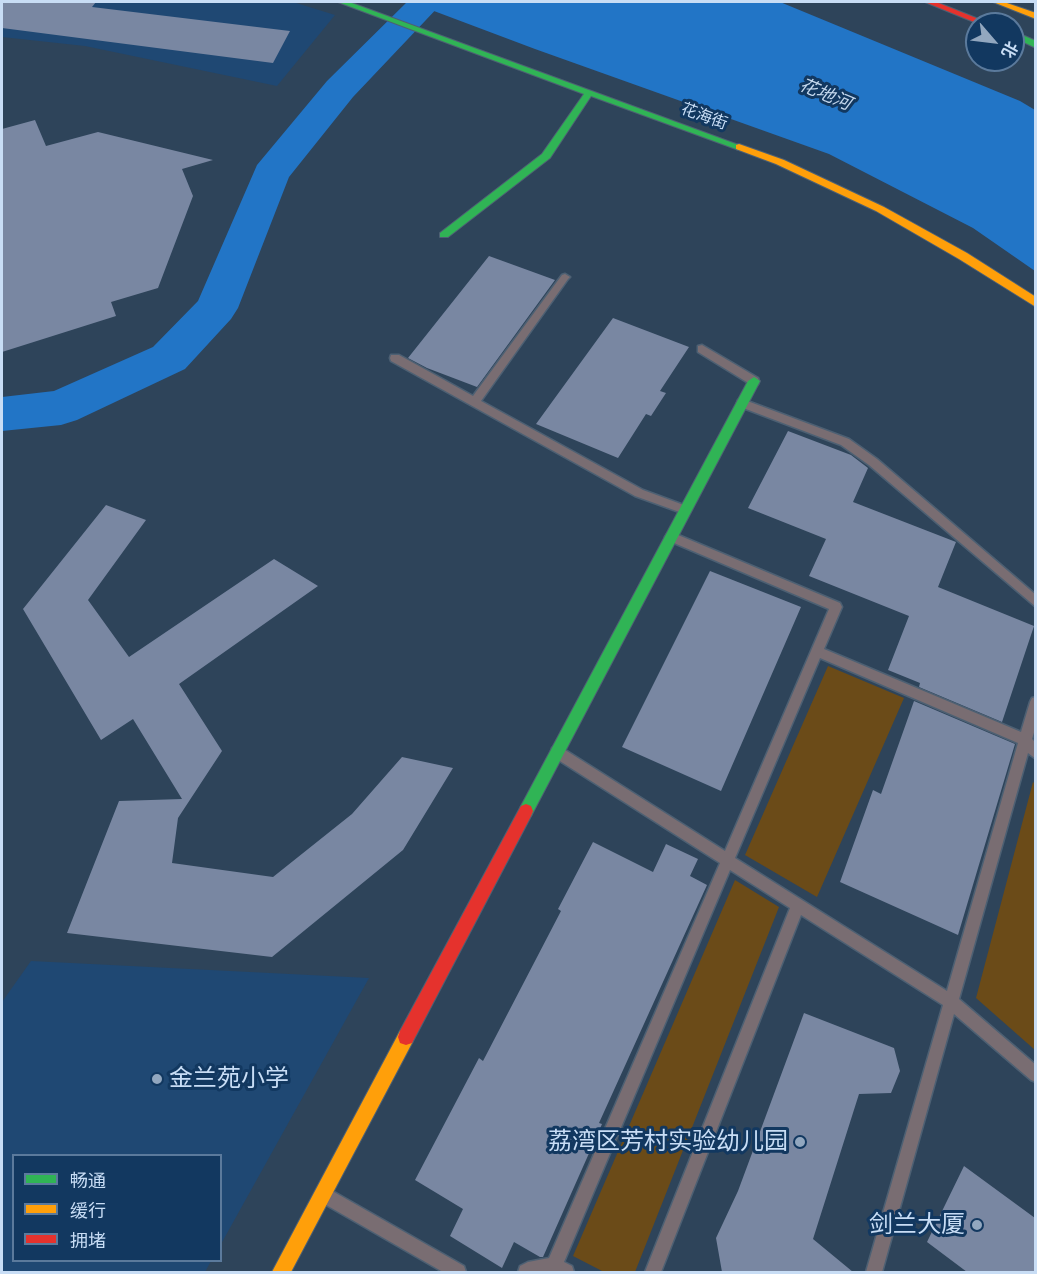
<!DOCTYPE html>
<meta charset="utf-8">
<style>
body{margin:0}
#map{position:relative;width:1037px;height:1274px;overflow:hidden;background:#2e445a;font-family:"Space Grotesk","Noto Sans SC",sans-serif}
canvas{display:block}
.frame{position:absolute;inset:0;border:3px solid #c8ddf5;pointer-events:none}
.legend{position:absolute;left:12px;top:1154px;width:210px;height:108px;box-sizing:border-box;background:#123860;border:2px solid #5b7a9c;margin:0;padding:8px 10px;list-style:none;font-size:18px;color:#c8ddf5}
.legend li{display:flex;align-items:center;gap:12px;height:30px}
.legend b{width:30px;border:2px solid #5b7a9c}
.north{position:absolute;left:965px;top:12px;width:60px;height:60px;box-sizing:border-box;background:#123860;border:2px solid #5b7a9c;border-radius:50%;rotate:118deg;font-size:16px;font-weight:700;line-height:24px;text-align:center;color:#c8ddf5}
.north::after{content:'';display:block;margin:auto;width:21px;height:27px;background:#92a7bf;clip-path:polygon(50% 0,100% 100%,50% 72%,0 100%)}
</style>
<div id="map">
<canvas width="1037" height="1274"></canvas>
<div class="frame"></div>
<ul class="legend">
<li><b style="height:8px;background:#30b455"></b>畅通</li>
<li><b style="height:8px;background:#ff9f0a"></b>缓行</li>
<li><b style="height:8px;background:#e5322d"></b>拥堵</li>
</ul>
<div class="north">北</div>
</div>
<script>
const context = document.querySelector('canvas').getContext('2d');
context.lineJoin = 'round';
function fillPath(path, color) { context.fillStyle = color; context.fill(path, 'evenodd'); }
const shape = rows => new Path2D(rows.map(r => 'M' + r).join(''));
function strokePath(path, color, width, dash) { context.strokeStyle = color; context.lineWidth = width; context.lineCap = dash ? 'butt' : 'round'; context.setLineDash(dash || []); context.stroke(path); }
function label(font, color, halo, rows, align = 'center') {
  context.font = font + ' "Space Grotesk","Noto Sans SC",sans-serif'; context.lineWidth = 6; context.setLineDash([]); context.textBaseline = 'middle'; context.strokeStyle = halo; context.fillStyle = color; for (const [text, x, y, turn = 0] of rows) {
    context.save(); context.translate(x, y); context.rotate((+turn || 0) * Math.PI / 180); context.textAlign = isNaN(turn) ? turn : align; if (halo) context.strokeText(text, 0, 0); context.fillText(text, 0, 0); context.restore();
  }
}
const built = shape([
 [2,2,293,2,335,15,277,86,85,46,2,37],
 [31,961,369,978,221,1244,220,1156,14,1156,14,1260,211,1261,205,1272,2,1272,2,1002]
]);
const green = shape([
 [828,666,904,698,817,897,745,855],
 [1033,782,1036,785,1035,1050,976,998],
 [735,880,779,907,635,1272,604,1272,573,1256]
]);
const water = shape([
 [410,2,780,2,1020,101,1035,110,1035,271,973,228,829,154,535,49]
]);
const river = shape([
 [407,2,443,2,353,97,289,177,238,308,231,319,185,369,77,420,61,425,2,431,2,397,54,391,153,347,198,301,257,165,327,81,407,2]
]);
const building = shape([
 [2,2,96,2,92,7,290,31,273,63,2,28],
 [35,120,46,146,98,132,213,160,182,169,193,196,158,288,111,302,116,316,2,352,2,129],
 [489,256,555,280,477,387,427,368,408,358],
 [613,318,689,347,660,391,666,393,651,416,646,414,618,458,536,424],
 [788,431,851,455,868,468,853,502,956,542,938,587,1034,626,1002,722,919,687,920,683,888,670,909,616,809,576,826,539,748,508],
 [106,505,146,520,88,600,129,657,274,559,318,586,179,684,222,751,178,818,172,863,273,877,352,814,402,757,453,768,403,850,272,957,67,933,119,801,182,799,133,719,101,740,23,609],
 [710,571,801,607,721,791,622,747],
 [914,701,1015,744,958,935,840,882,873,790,881,794],
 [593,842,653,872,666,844,698,859,690,876,707,885,599,1123,602,1124,543,1257,540,1257,514,1242,502,1268,450,1236,463,1209,415,1180,479,1058,483,1061,561,911,558,909],
 [804,1013,894,1048,900,1071,891,1093,859,1094,813,1239,853,1272,722,1272,716,1238,738,1191],
 [964,1166,1035,1218,1035,1272,967,1272,927,1242]
]);
const lane = shape([
 [565,274,570,277,568,279,481,401,643,490,689,507,691,510,689,513,685,514,635,496,391,361,390,358,391,355,399,355,473,396,562,275,565,274],
 [702,345,758,378,759,381,758,384,750,384,698,352,698,346,702,345],
 [742,399,849,439,877,459,1036,595,1036,607,869,465,841,445,738,406,737,403,738,400,742,399],
 [671,532,840,603,842,607,824,649,1021,732,1030,702,1032,698,1036,697,1036,726,1032,739,1036,743,1036,759,1028,753,959,999,1036,1065,1036,1082,1031,1080,954,1014,882,1272,866,1272,943,1005,801,915,661,1272,645,1272,790,908,730,870,564,1262,572,1266,574,1272,518,1272,520,1266,528,1262,549,1258,720,863,552,756,551,752,552,748,557,746,562,748,725,851,829,609,667,540,665,537,667,534,671,532],
 [820,658,1018,743,947,991,735,858,820,658],
 [327,1188,464,1266,466,1272,443,1272,321,1202,319,1196,321,1190,327,1188]
]);
const fast = shape([
 [338,2,349,2,744,147,739,150,736,149,591,96,550,158,448,237,440,237,440,233,542,154,584,94,338,2],
 [1013,31,1036,41,1036,48,1013,37,1013,31],
 [754,377,760,381,531,816,526,818,521,816,519,811,521,806,748,381,754,377]
]);
const slow = shape([
 [993,2,1004,2,1036,13,1036,19,993,2],
 [739,144,784,160,884,207,967,253,1036,297,1036,307,959,259,876,211,776,164,736,149,736,145,739,144],
 [406,1029,412,1031,414,1037,412,1043,291,1272,272,1272,400,1031,406,1029]
]);
const jam = shape([
 [925,2,936,2,991,24,979,24,925,2],
 [526,804,531,806,533,811,531,816,412,1043,406,1045,400,1043,398,1037,400,1031,521,806,526,804]
]);
const markers = [
 [157,1079,6,"#92a7bf"],
 [800,1142,6,"#92a7bf"],
 [977,1225,6,"#92a7bf"]
];
const farStreetnames = [
 ["花海街",704,117,20]
];
const farWaternames = [
 ["花地河",825,95,23]
];
const nearPoinames = [
 ["金兰苑小学",169,1079,"left"],
 ["荔湾区芳村实验幼儿园",788,1142],
 ["剑兰大厦",965,1225]
];
fillPath(built, '#1f4873');
fillPath(green, '#6b4b18');
fillPath(water, '#2275c6');
fillPath(river, '#2275c6');
fillPath(building, '#7987a2');
strokePath(lane, '#4d6073', 3);
strokePath(fast, '#4d6073', 2);
strokePath(slow, '#4d6073', 2);
strokePath(jam, '#4d6073', 2);
fillPath(lane, '#796d72');
fillPath(fast, '#30b455');
fillPath(slow, '#ff9f0a');
fillPath(jam, '#e5322d');
for (const [x, y, r, color] of markers) { const dot = new Path2D(); dot.arc(x, y, r, 0, 2 * Math.PI); context.fillStyle = color; context.fill(dot); strokePath(dot, '#123860', 2); }
label('16px', '#c8ddf5', '#123860', farStreetnames);
label('italic 18px', '#c3d7ed', '#123860', farWaternames);
label('24px', '#c8ddf5', '#123860', nearPoinames, 'right');
</script>
